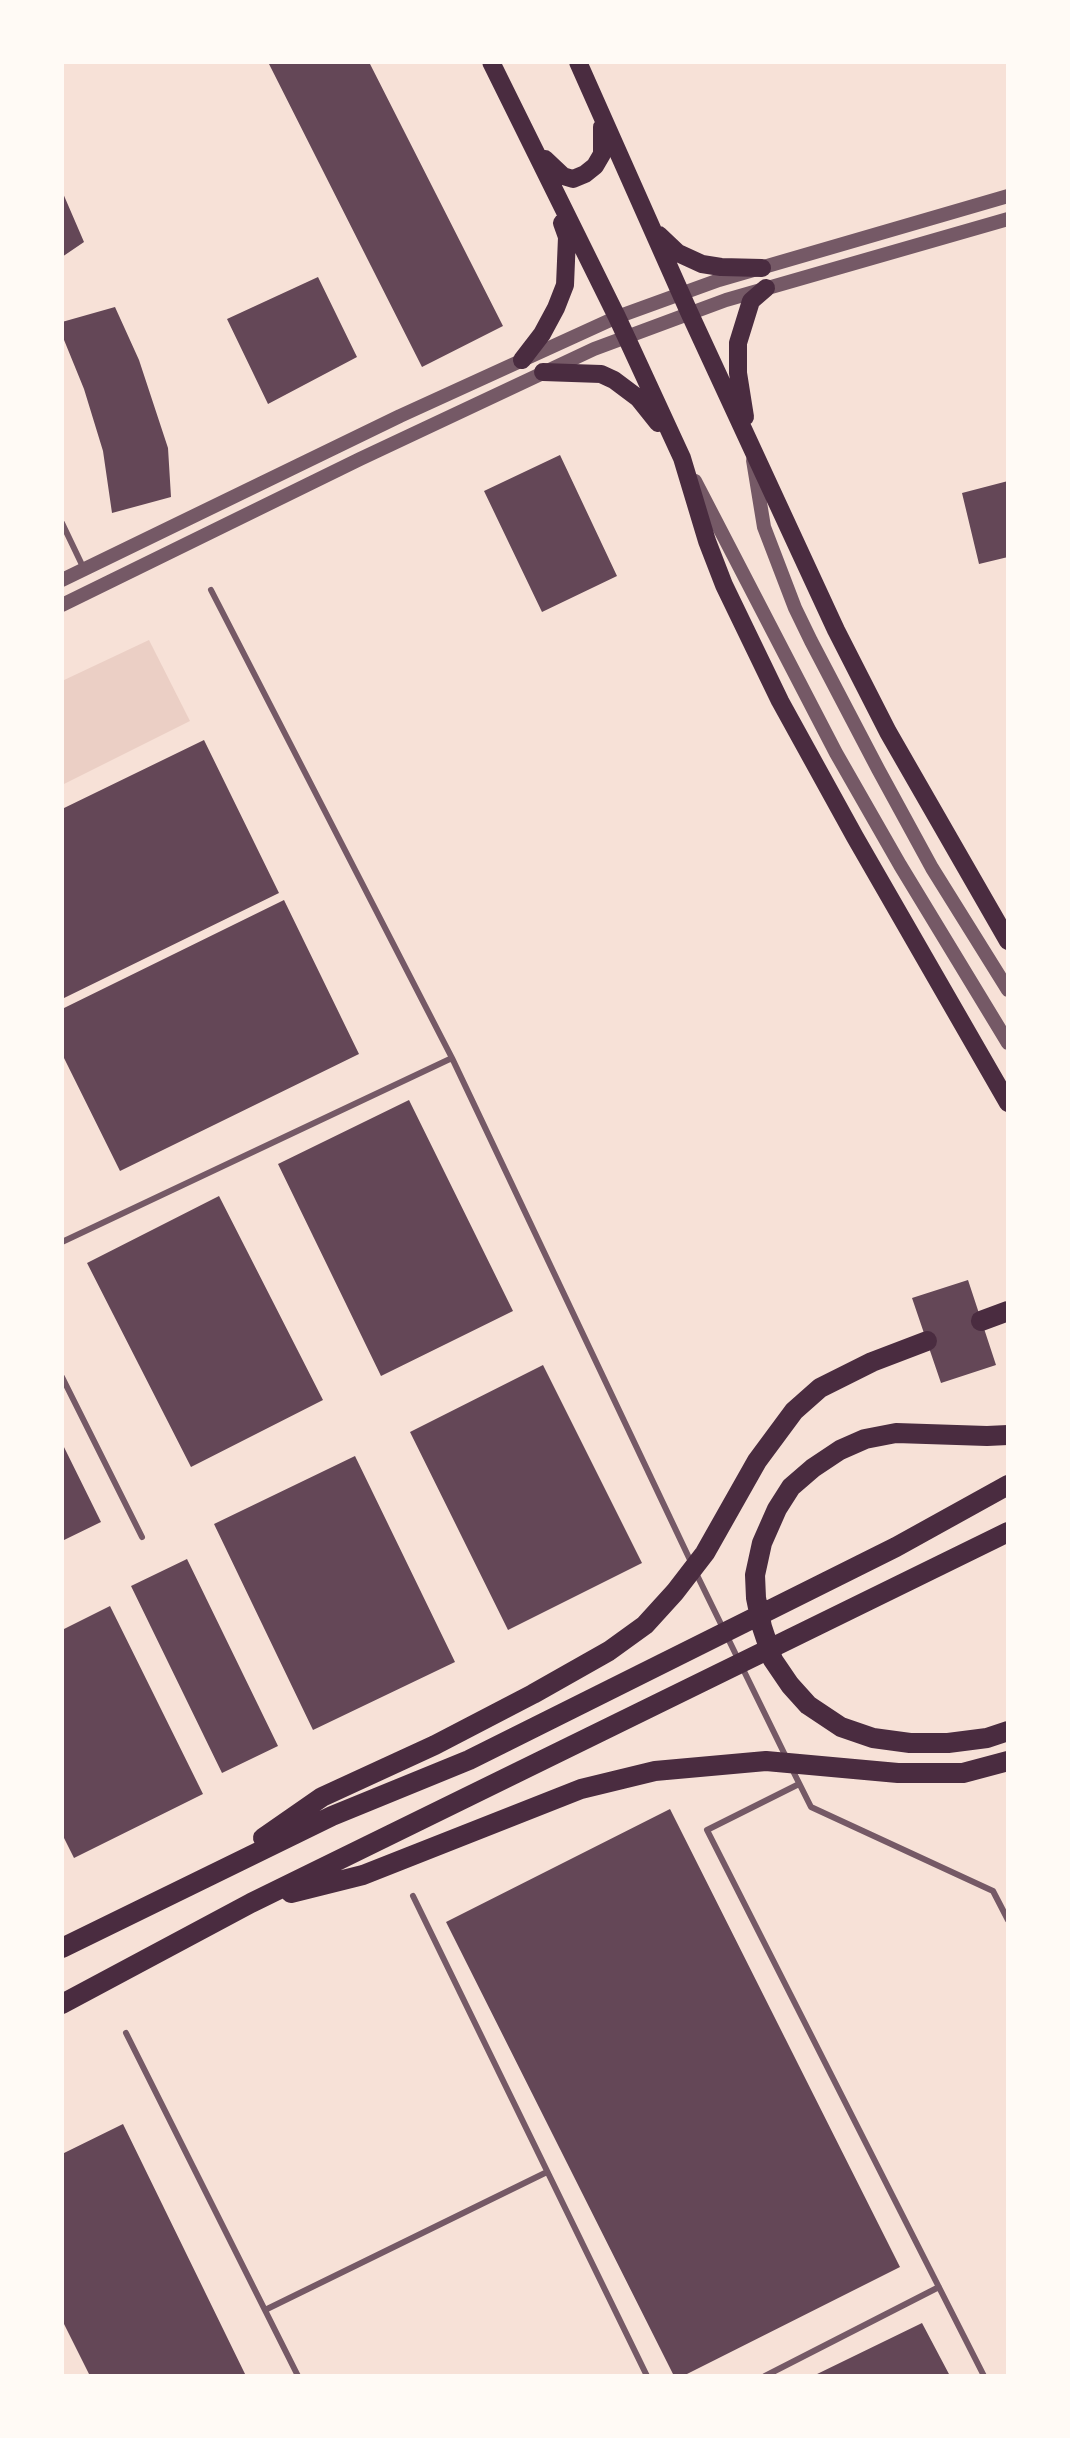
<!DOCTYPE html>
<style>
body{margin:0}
#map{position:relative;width:1070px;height:2438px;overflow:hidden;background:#f7e1d7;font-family:"IBM Plex Sans",sans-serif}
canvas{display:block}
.frame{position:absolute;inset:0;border:64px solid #fffaf5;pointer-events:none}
</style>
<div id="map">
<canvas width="1070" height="2438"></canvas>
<div class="frame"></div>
</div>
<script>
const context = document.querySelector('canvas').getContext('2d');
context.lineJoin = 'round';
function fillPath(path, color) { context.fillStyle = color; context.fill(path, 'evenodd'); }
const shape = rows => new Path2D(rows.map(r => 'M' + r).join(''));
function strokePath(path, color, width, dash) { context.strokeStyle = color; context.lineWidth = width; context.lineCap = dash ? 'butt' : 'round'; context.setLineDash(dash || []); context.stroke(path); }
const green = shape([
 [149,640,190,721,62,785,62,681]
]);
const building = shape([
 [268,62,369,62,503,326,422,367],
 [62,191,84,242,62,257],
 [318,277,357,357,268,404,227,319],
 [115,307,139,360,168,448,171,497,112,513,103,451,84,389,62,335,62,322],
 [560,455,617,576,542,612,484,491],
 [1008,481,1008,557,979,564,962,493],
 [204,740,279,893,62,999,62,809],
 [284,900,359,1054,120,1171,62,1054,62,1009],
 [409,1100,513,1311,381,1376,278,1164],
 [219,1196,323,1400,191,1467,87,1263],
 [968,1280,996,1365,941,1383,912,1298],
 [543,1365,642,1563,508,1630,410,1432],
 [62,1443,101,1522,62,1541],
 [355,1456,455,1662,313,1730,214,1524],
 [187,1559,278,1746,222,1773,131,1586],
 [110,1606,203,1794,74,1858,62,1834,62,1630],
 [670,1809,900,2267,683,2376,674,2376,446,1922],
 [123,2124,246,2376,90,2376,62,2320,62,2154],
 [922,2323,950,2376,813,2376]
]);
const service = shape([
 [62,523,84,569],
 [211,590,452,1058,691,1562],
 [62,1242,452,1058],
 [62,1377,142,1537],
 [696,1573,786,1757],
 [791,1767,811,1807,993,1891,1008,1920],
 [799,1784,707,1830,984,2376],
 [413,1896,647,2376],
 [126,2033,298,2376],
 [265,2310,547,2172],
 [765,2376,939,2287]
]);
const tertiary = shape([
 [753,460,764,527,795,608,811,641,878,769,932,868,1008,990],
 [695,481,836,753,900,865,1008,1043],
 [62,580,400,416,617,317,719,280,1008,196],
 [62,605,360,459,594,349,726,300,1008,219]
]);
const primary = shape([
 [491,62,617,317,682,458,707,541,724,585,780,701,855,837,1008,1103],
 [578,62,689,312,836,630,888,732,1008,941],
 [545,159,563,176,573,179,585,174,595,166,602,154,602,127],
 [659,235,678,253,702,264,721,267,762,268],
 [522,360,542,334,556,308,565,285,567,237,562,223],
 [543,372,601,374,614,380,638,398,658,423],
 [745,417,738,373,738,343,751,301,766,288]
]);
const motorway = shape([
 [981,1321,1008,1311],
 [1008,1435,987,1436,896,1433,865,1439,840,1450,813,1468,791,1487,777,1509,762,1543,755,1575,756,1598,762,1627,773,1660,790,1685,808,1705,841,1727,873,1738,910,1743,948,1743,987,1738,1008,1731],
 [263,1838,322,1797,435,1745,533,1694,609,1651,645,1625,675,1592,705,1553,757,1461,794,1411,820,1388,872,1362,927,1341],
 [291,1893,363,1875,581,1789,655,1771,766,1761,898,1773,963,1773,1008,1761],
 [62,1948,332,1816,469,1760,896,1547,1008,1485],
 [62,2004,251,1903,1008,1532]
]);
fillPath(green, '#ebcfc5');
fillPath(building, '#644757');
strokePath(service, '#755966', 6);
strokePath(tertiary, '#755966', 14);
strokePath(primary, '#4a2c40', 18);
strokePath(motorway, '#4a2c40', 20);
</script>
